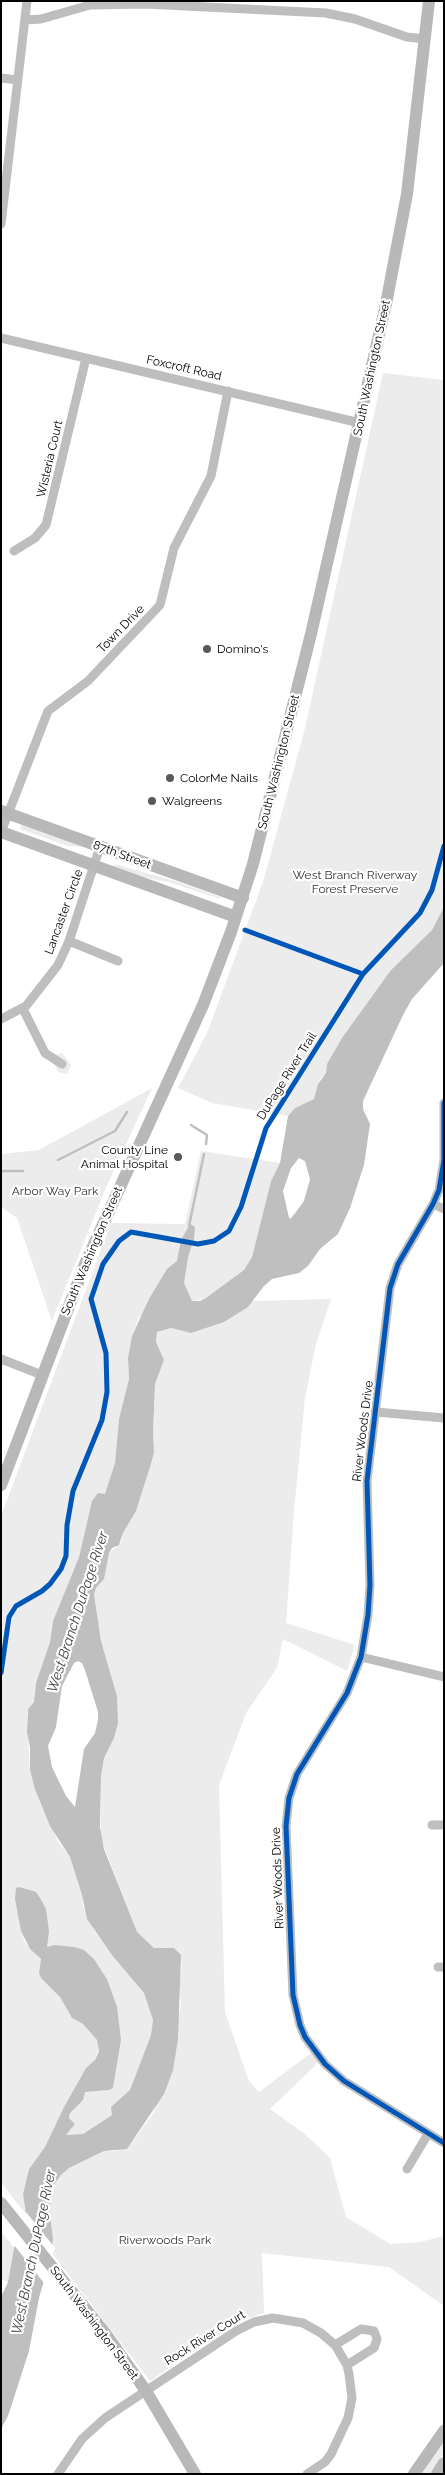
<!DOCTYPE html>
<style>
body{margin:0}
#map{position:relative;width:445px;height:2475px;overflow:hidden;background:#fff;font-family:Raleway,sans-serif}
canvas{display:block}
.frame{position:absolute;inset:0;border:2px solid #000;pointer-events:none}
</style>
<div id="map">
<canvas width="445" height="2475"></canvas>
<div class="frame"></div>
</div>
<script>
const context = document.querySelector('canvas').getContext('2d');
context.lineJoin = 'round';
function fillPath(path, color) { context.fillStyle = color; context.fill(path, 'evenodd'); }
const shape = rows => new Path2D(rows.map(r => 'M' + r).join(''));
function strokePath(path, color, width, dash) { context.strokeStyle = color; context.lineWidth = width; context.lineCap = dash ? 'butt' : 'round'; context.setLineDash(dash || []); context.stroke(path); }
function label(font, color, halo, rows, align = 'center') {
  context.font = font + ' Raleway,sans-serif'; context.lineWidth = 4.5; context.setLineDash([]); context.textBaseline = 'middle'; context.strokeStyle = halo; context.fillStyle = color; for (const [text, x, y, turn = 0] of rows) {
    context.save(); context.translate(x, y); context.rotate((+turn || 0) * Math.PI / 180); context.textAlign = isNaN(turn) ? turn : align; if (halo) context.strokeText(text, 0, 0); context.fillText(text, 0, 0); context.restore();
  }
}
const green = shape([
 [383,373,444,380,444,907,432,930,391,970,327,1064,326,1073,320,1079,314,1099,295,1108,288,1116,212,1103,178,1088,207,1033,263,882,305,728],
 [22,825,78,845,81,847,68,846,20,829],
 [115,864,175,881,220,897,221,899,168,882,137,876,114,867],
 [62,1053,71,1065,67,1074,58,1072,53,1062,53,1056],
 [152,1088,105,1190,52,1321,17,1218,1,1207,1,1154,39,1150],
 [201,1151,280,1163,271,1181,252,1257,244,1270,232,1281,206,1298,139,1317,132,1336,128,1358,129,1379,119,1419,115,1463,105,1495,92,1501,79,1557,53,1621,50,1642,36,1683,34,1702,28,1709,27,1715,30,1770,58,1842,70,1857,82,1895,83,1906,95,1932,144,1993,153,2020,151,2035,130,2090,112,2107,112,2115,83,2134,66,2135,75,2124,69,2118,70,2113,85,2092,109,2090,113,2088,121,2040,107,1979,94,1959,84,1950,54,1945,47,1947,15,1899,24,1941,41,1960,39,1973,60,1997,72,2018,83,2024,97,2040,99,2047,95,2060,86,2068,64,2107,45,2147,29,2169,23,2194,26,2214,1,2183,1,1516,111,1223,185,1224],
 [331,1299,316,1344,305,1398,294,1511,286,1623,355,1645,347,1671,283,1639,277,1668,246,1713,219,1785,225,2012,249,2081,259,2092,312,2052,319,2062,270,2109,305,2134,330,2158,346,2217,390,2244,420,2242,444,2236,444,2306,389,2267,262,2253,264,2313,243,2320,223,2332,150,2381,51,2252,53,2238,49,2209,53,2186,61,2175,69,2168,104,2151,115,2151,131,2144,154,2112,181,2005,179,1982,182,1962,154,1948,136,1932,101,1838,101,1776,104,1758,114,1738,117,1696,101,1641,94,1594,96,1588,104,1579,109,1553,121,1543,123,1533,136,1511,151,1464,154,1452,153,1433,155,1384,164,1360,156,1342,157,1332,171,1328,186,1332,196,1331,200,1328,224,1322,253,1301],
 [1,2231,14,2248,8,2282,1,2279],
 [444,2438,444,2452,431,2474,422,2474]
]);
const water = shape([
 [444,907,444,963,412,999,403,1015,363,1101,363,1109,370,1124,364,1165,350,1208,338,1234,320,1249,308,1266,299,1273,272,1279,264,1286,248,1307,224,1322,191,1333,171,1328,157,1332,156,1342,164,1360,155,1384,153,1433,154,1452,151,1464,136,1511,123,1533,119,1545,112,1548,109,1553,104,1579,96,1588,94,1594,101,1641,117,1696,118,1723,114,1738,104,1758,101,1776,100,1827,104,1849,137,1932,154,1948,174,1948,181,1955,178,2039,173,2070,164,2094,127,2149,104,2151,69,2168,61,2175,53,2186,49,2209,53,2238,51,2256,39,2298,29,2351,8,2416,1,2429,1,2297,8,2282,14,2248,26,2214,23,2194,29,2169,45,2147,64,2107,86,2068,95,2060,99,2051,97,2040,83,2024,72,2018,60,1997,41,1978,39,1973,41,1959,30,1949,21,1931,15,1899,16,1888,19,1887,36,1892,40,1898,46,1909,49,1931,47,1947,54,1945,74,1947,84,1950,94,1959,107,1979,117,2007,121,2040,113,2088,109,2090,85,2092,83,2100,70,2113,69,2118,75,2124,66,2135,83,2134,112,2115,111,2107,130,2090,151,2035,153,2020,144,1993,112,1955,87,1919,82,1895,70,1857,50,1826,35,1789,30,1770,30,1747,27,1732,28,1709,34,1702,36,1683,50,1642,53,1621,79,1557,92,1501,98,1493,105,1494,115,1463,119,1419,129,1379,128,1358,132,1336,149,1299,167,1269,177,1261,181,1240,190,1224,195,1227,194,1239,188,1257,184,1283,192,1301,200,1301,206,1298,244,1270,252,1257,271,1181,280,1163,288,1116,295,1108,314,1099,318,1084,326,1073,327,1064,342,1038,391,970,432,930],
 [299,1158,305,1161,314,1194,310,1208,297,1221,289,1218,283,1191,291,1168],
 [78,1661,82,1663,85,1670,98,1712,98,1720,95,1733,84,1749,75,1807,66,1796,52,1767,48,1746,56,1727,62,1686,74,1663]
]);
const pier = shape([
 [26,2212,55,2248,44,2283,14,2245]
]);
const stream = shape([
 [191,1125,207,1135,206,1144],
 [58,1160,115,1131,127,1112],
 [1,1171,23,1171],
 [189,1226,204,1154]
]);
const river = shape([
 [288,1236,311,1205,320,1174]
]);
const street = shape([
 [25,20,41,19,90,5,146,4,326,13,355,19,407,37,425,39],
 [1,78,18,80],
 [1,224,27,1],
 [1,338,360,423],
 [14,551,35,538,46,525,86,358],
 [1,832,48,711,88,681,160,605,174,548,211,476,228,391],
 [69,941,118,961],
 [23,1009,45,1053,62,1064],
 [1,1019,26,1006,58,965,69,941,100,847],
 [444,1103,444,1160,439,1190,433,1204,398,1264,390,1288,367,1481,370,1585,368,1615,361,1657,347,1693,297,1774,289,1798,286,1826,293,1995,300,2025,305,2037,325,2064,344,2081,444,2143],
 [433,1204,444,1209],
 [1,1359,42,1375],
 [376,1412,444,1418],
 [361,1657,444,1677],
 [432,1825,444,1825],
 [438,1967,444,1967],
 [407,2169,428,2134],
 [335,2345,361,2329,374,2331,377,2339,374,2348,347,2365],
 [58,2474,82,2439,105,2418,236,2331,254,2322,273,2318,303,2323,321,2333,335,2345,347,2365,349,2374,352,2398,348,2418,331,2454,325,2462,307,2474]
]);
const secondary = shape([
 [1,811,243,898],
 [1,832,236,917],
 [1,1485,85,1264,203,1005,231,932,253,864,311,634,386,304,407,194,429,1],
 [1,2203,105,2333,146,2391,195,2474],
 [414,2474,444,2431],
 [437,2474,444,2463]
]);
const cycleway = shape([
 [245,930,363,974,420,913,432,890,444,846],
 [444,1103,444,1160,439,1190,433,1204,398,1264,390,1288,367,1481,370,1585,368,1615,361,1657,347,1693,297,1774,289,1798,286,1826,293,1995,300,2025,305,2037,325,2064,344,2081,444,2143],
 [1,1673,9,1617,16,1606,42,1591,50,1584,61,1569,66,1556,67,1525,73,1491,102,1420,107,1392,106,1353,91,1299,103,1264,119,1241,131,1232,198,1244,214,1241,229,1231,241,1207,266,1128,363,974]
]);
const markers = [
 [207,649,5,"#595959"],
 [170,778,5,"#595959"],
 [152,801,5,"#595959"],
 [178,1157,5,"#595959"]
];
const streetNames = [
 ["Foxcroft Road",184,368,13],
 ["South Washington Street",372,368,-78],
 ["Wisteria Court",50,459,-77],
 ["Town Drive",121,629,-46],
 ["South Washington Street",279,762,-76],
 ["87th Street",122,855,20],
 ["Lancaster Circle",64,912,-70],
 ["DuPage River Trail",287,1076,-58],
 ["South Washington Street",92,1251,-67],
 ["River Woods Drive",363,1431,-83],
 ["River Woods Drive",278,1878,-92],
 ["South Washington Street",94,2323,53],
 ["Rock River Court",205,2338,-32]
];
const poiNames = [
 ["Domino's",217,649],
 ["ColorMe Nails",180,778],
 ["Walgreens",162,801],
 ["County Line",168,1150,"right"],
 ["Animal Hospital",168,1164,"right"]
];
const parkNames = [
 ["West Branch Riverway",355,875],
 ["Forest Preserve",355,889],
 ["Arbor Way Park",55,1191],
 ["Riverwoods Park",165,2240]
];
const waterNames = [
 ["West Branch DuPage River",78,1612,-72],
 ["West Branch DuPage River",34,2252,-78]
];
fillPath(green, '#ececec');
fillPath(water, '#bfbfbf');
fillPath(pier, '#fff');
strokePath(stream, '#bfbfbf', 2.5);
strokePath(river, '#bfbfbf', 16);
strokePath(street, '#bebebe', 9);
strokePath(secondary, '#b8b8b8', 12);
strokePath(cycleway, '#0057b8', 5);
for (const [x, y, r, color] of markers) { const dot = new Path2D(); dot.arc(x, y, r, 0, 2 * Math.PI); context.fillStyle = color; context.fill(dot); strokePath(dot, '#fff', 2); }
label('12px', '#000', '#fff', streetNames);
label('12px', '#000', '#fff', poiNames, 'left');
label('12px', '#333', '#fff', parkNames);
label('italic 14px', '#444', '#fff', waterNames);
</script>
